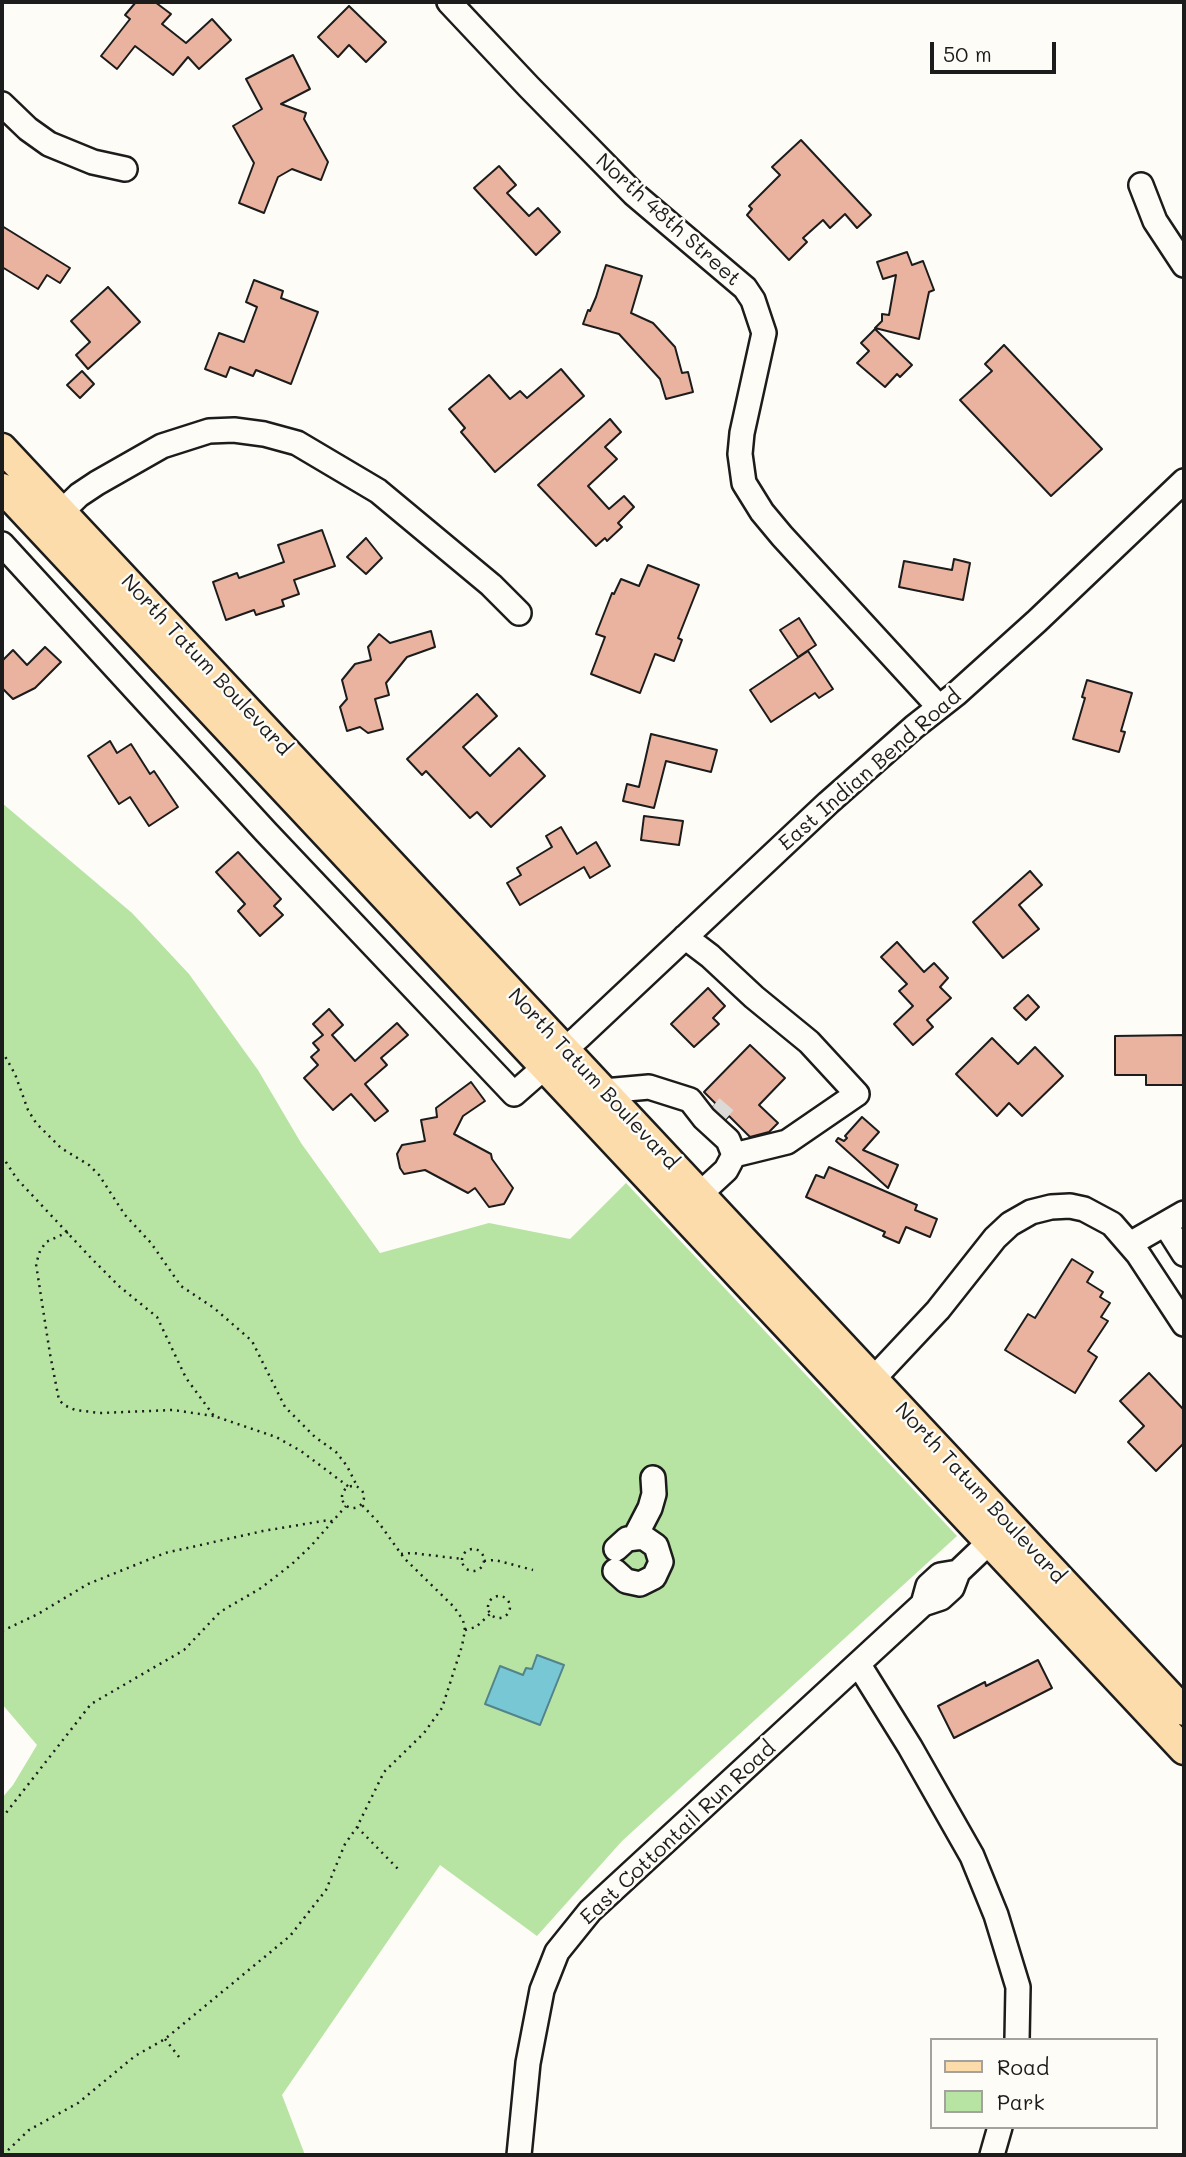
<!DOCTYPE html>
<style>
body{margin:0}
#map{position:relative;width:1186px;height:2157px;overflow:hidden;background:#fdfcf7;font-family:Mali,sans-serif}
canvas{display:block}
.frame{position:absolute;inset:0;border:4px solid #1c1c1c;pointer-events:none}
.legend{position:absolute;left:930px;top:2038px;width:228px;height:91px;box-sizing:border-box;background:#fdfcf7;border:2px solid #a3a29f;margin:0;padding:9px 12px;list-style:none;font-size:21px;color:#1c1c1c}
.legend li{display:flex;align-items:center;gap:14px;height:35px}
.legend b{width:35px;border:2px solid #a3a29f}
.scale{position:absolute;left:930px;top:42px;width:126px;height:32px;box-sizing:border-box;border:4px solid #1c1c1c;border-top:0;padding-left:9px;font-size:21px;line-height:24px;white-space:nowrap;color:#1c1c1c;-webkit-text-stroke:5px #fdfcf7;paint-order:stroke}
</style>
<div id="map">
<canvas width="1186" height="2157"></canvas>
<div class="frame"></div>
<ul class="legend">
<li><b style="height:9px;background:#fddcac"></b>Road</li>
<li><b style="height:19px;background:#b7e4a2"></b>Park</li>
</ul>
<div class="scale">50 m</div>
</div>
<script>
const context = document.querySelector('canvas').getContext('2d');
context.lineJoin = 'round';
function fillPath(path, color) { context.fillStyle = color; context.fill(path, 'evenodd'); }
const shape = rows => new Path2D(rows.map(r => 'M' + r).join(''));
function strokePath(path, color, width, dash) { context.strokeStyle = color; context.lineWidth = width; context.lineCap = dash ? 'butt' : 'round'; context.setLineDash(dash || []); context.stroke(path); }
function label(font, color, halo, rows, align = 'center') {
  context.font = font + ' Mali,sans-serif'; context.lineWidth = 5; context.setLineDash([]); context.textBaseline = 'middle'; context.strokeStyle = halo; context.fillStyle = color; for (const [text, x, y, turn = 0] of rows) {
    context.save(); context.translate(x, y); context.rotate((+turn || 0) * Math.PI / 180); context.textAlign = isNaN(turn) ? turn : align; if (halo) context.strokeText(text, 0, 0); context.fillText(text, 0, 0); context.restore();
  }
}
const green = shape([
 [2,803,132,913,189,974,258,1070,301,1143,380,1253,489,1223,570,1239,626,1183,957,1536,622,1841,537,1936,440,1865,282,2095,305,2155,2,2155,2,1798,13,1785,37,1745,2,1704]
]);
const water = shape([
 [537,1655,564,1665,540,1725,485,1704,500,1666,523,1675,526,1668,532,1669,537,1655]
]);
const building = shape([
 [136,2,155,2,171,14,162,24,186,43,212,19,231,40,199,69,188,57,173,75,135,46,117,69,101,56,130,19,125,15,136,2],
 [349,6,386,42,366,62,349,45,338,57,318,37,349,6],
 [293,55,310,89,281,104,306,113,304,119,328,162,321,180,292,169,278,177,264,213,239,203,254,163,233,126,262,109,246,79,293,55],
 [801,140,871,215,857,228,845,214,830,228,823,220,803,238,807,242,789,260,747,215,752,209,749,206,780,175,772,167,801,140],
 [499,166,516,185,507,193,529,216,538,208,560,232,536,255,474,188,499,166],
 [2,226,70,268,60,283,47,275,38,289,2,267,2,226],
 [907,252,912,265,923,261,934,290,929,292,919,339,875,328,882,321,882,314,889,315,896,275,883,279,877,262,907,252],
 [606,265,642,276,631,313,653,323,675,347,682,373,688,372,693,392,666,399,660,379,619,334,583,324,588,310,590,311,596,297,606,265],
 [254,280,283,291,281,298,318,312,291,384,256,370,253,376,230,367,226,377,205,369,219,333,244,342,257,307,246,302,254,280],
 [108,287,140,322,88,369,76,355,90,342,71,321,108,287],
 [875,329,912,365,900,377,897,374,885,387,857,363,869,351,861,343,875,329],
 [1004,345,1102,449,1051,496,960,400,992,371,985,364,1004,345],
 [561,369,584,396,495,472,461,432,465,428,449,409,489,375,510,399,520,391,527,398,561,369],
 [82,371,94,384,80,398,67,385,82,371],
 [610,419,621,432,605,447,617,459,588,486,609,509,624,496,634,507,618,523,622,527,607,541,605,538,596,546,538,485,610,419],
 [322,530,335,566,294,580,299,594,282,600,284,606,256,615,254,610,226,620,213,582,237,573,239,578,284,562,278,545,322,530],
 [366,538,382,558,366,574,347,557,366,538],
 [954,559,970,563,963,600,899,587,904,561,952,570,954,559],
 [648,565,699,585,678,638,682,640,674,661,655,654,640,693,591,674,605,637,596,634,612,593,614,594,621,579,639,586,648,565],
 [799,618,816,645,798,657,780,630,799,618],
 [431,631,435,647,407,657,386,683,389,695,375,699,383,729,368,733,360,727,347,731,340,707,347,699,342,680,355,664,371,660,368,647,379,634,390,643,431,631],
 [45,647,61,662,35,688,13,699,2,688,2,661,13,650,27,665,45,647],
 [808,651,833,689,819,698,815,693,771,722,750,690,808,651],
 [1087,680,1132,693,1121,731,1125,732,1119,752,1073,739,1085,698,1082,697,1087,680],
 [477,694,497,716,463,747,490,776,519,748,545,776,491,827,477,812,470,818,426,771,422,775,407,759,477,694],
 [651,734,717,750,711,772,666,761,654,808,623,801,627,784,639,787,651,734],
 [110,741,117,753,131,744,150,774,154,771,178,807,149,826,130,797,119,804,88,756,110,741],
 [644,816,683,821,679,845,641,840,644,816],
 [561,827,577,854,596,842,610,866,590,878,584,867,520,905,507,883,521,875,517,868,552,847,546,836,561,827],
 [238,852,281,899,274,906,283,915,260,936,238,911,245,904,216,872,238,852],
 [1030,871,1042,885,1019,905,1039,929,1003,958,973,922,1030,871],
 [897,942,924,972,934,963,948,978,940,987,951,998,927,1020,933,1027,913,1045,894,1024,913,1006,899,991,907,984,881,957,897,942],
 [708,988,725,1006,713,1018,719,1024,694,1047,671,1024,708,988],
 [1028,995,1039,1007,1026,1020,1014,1008,1028,995],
 [329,1009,343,1025,332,1035,355,1061,397,1023,408,1035,381,1058,387,1065,365,1084,388,1111,375,1121,351,1094,333,1110,304,1078,318,1065,311,1057,319,1050,313,1043,323,1035,313,1024,329,1009],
 [1184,1035,1184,1085,1146,1085,1146,1075,1115,1075,1115,1036,1184,1035],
 [992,1038,1018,1064,1035,1047,1063,1076,1022,1116,1009,1103,997,1116,956,1074,992,1038],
 [750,1045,785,1078,759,1105,778,1123,769,1132,750,1137,729,1116,726,1119,714,1108,713,1107,716,1104,704,1092,750,1045],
 [471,1082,485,1101,463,1116,454,1134,491,1154,492,1159,513,1188,504,1204,489,1207,475,1188,468,1193,425,1170,404,1174,400,1168,397,1154,402,1145,425,1141,421,1120,437,1117,436,1108,471,1082],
 [862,1117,879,1132,863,1150,898,1165,888,1188,836,1141,838,1138,844,1141,847,1138,845,1136,862,1117],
 [829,1167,917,1205,915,1210,937,1219,930,1237,906,1227,899,1243,883,1236,885,1232,806,1197,816,1175,824,1178,829,1167],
 [1072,1259,1093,1272,1087,1282,1103,1292,1100,1297,1110,1303,1101,1317,1108,1321,1088,1351,1097,1357,1075,1393,1005,1350,1028,1314,1035,1318,1072,1259],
 [1149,1373,1184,1410,1184,1443,1156,1471,1128,1442,1144,1426,1120,1401,1149,1373],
 [1038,1660,1052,1688,954,1738,938,1706,985,1682,986,1686,1038,1660]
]);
const minorTunnel = shape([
 [712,1107,726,1119]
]);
const path = shape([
 [2,1051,15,1074,28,1110,36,1123,61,1148,89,1165,99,1175,125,1215,151,1243,181,1286,214,1308,252,1341,285,1407,315,1437,336,1452,347,1466,357,1486],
 [2,1156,17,1179,92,1259,120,1287,157,1317,186,1378,214,1416,276,1437,301,1451,349,1487],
 [68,1232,46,1242,40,1251,36,1264,50,1354,59,1400,64,1405,75,1410,100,1413,173,1410,214,1416],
 '342 1497a11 11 0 1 1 22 0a11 11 0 1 1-22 0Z',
 '462 1560a11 11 0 1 1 22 0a11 11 0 1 1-22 0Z',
 [401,1554,412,1553,462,1559],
 [484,1561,495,1560,533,1570],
 '488 1607a11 11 0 1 1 22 0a11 11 0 1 1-22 0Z',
 [465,1630,476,1627,490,1614],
 [2,1631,38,1614,88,1584,165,1553,263,1531,329,1520,333,1522],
 [2,1818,91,1704,184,1650,220,1612,261,1588,292,1564,311,1546,346,1506],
 [357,1827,399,1870],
 [165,2039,179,2057],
 [3,2155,29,2130,78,2103,135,2056,165,2039,290,1936,326,1890,345,1844,357,1827,384,1772,424,1733,442,1708,462,1646,465,1630,463,1620,454,1607,404,1558,379,1523,361,1504]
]);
const minor = shape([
 [449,2,529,87,634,194,745,288,753,300,764,333,742,433,740,454,744,483,762,512,782,536,939,707],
 [2,104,28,129,49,144,93,162,125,169],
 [1141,185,1155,221,1184,265],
 [50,523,79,495,97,483,162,446,209,431,234,430,264,434,297,443,378,491,491,585,519,613],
 [2,544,266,832,514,1094,579,1037,828,803,914,727,956,694,1037,621,1184,481],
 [685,937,710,956,754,997,809,1042,857,1094,787,1142,734,1155],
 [604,1091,649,1087,690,1100,704,1118,728,1140,734,1155,726,1170,700,1194],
 [1165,1224,1184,1254],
 [1130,1244,1184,1213],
 [863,1390,938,1310,995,1238,1010,1224,1031,1212,1051,1207,1070,1206,1084,1209,1112,1224,1138,1254,1184,1324],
 [635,1537,650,1508,654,1494,653,1478],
 [615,1571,626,1581,640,1584,654,1577,661,1562,656,1546,643,1537,627,1539,616,1549],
 [923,1604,928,1586,940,1575,958,1572],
 [859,1665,910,1747,972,1856,996,1915,1018,1987,1017,2040],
 [519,2155,528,2063,542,1990,557,1952,590,1911,923,1604,941,1598,952,1588,958,1572,1000,1532],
 [992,2155,1000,2127]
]);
const major = shape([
 [2,448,1184,1711],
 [2,488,1184,1750]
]);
const streetNames = [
 ["North 48th Street",668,220,42],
 ["North Tatum Boulevard",206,665,47],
 ["East Indian Bend Road",870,770,-41],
 ["North Tatum Boulevard",593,1079,47],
 ["North Tatum Boulevard",980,1493,47],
 ["East Cottontail Run Road",678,1833,-43]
];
fillPath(green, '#b7e4a2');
fillPath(water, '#78c7d5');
strokePath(water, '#53838b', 2);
fillPath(building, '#eab39f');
strokePath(building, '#1c1c1c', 2);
strokePath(minorTunnel, '#dbdad6', 23, [23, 11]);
strokePath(minor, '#1c1c1c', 28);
strokePath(major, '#1c1c1c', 33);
strokePath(path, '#1c1c1c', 2.5, [2, 5]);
strokePath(minor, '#fdfcf7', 23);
strokePath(major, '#fddcac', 28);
label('21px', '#1c1c1c', '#fdfcf7', streetNames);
</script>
